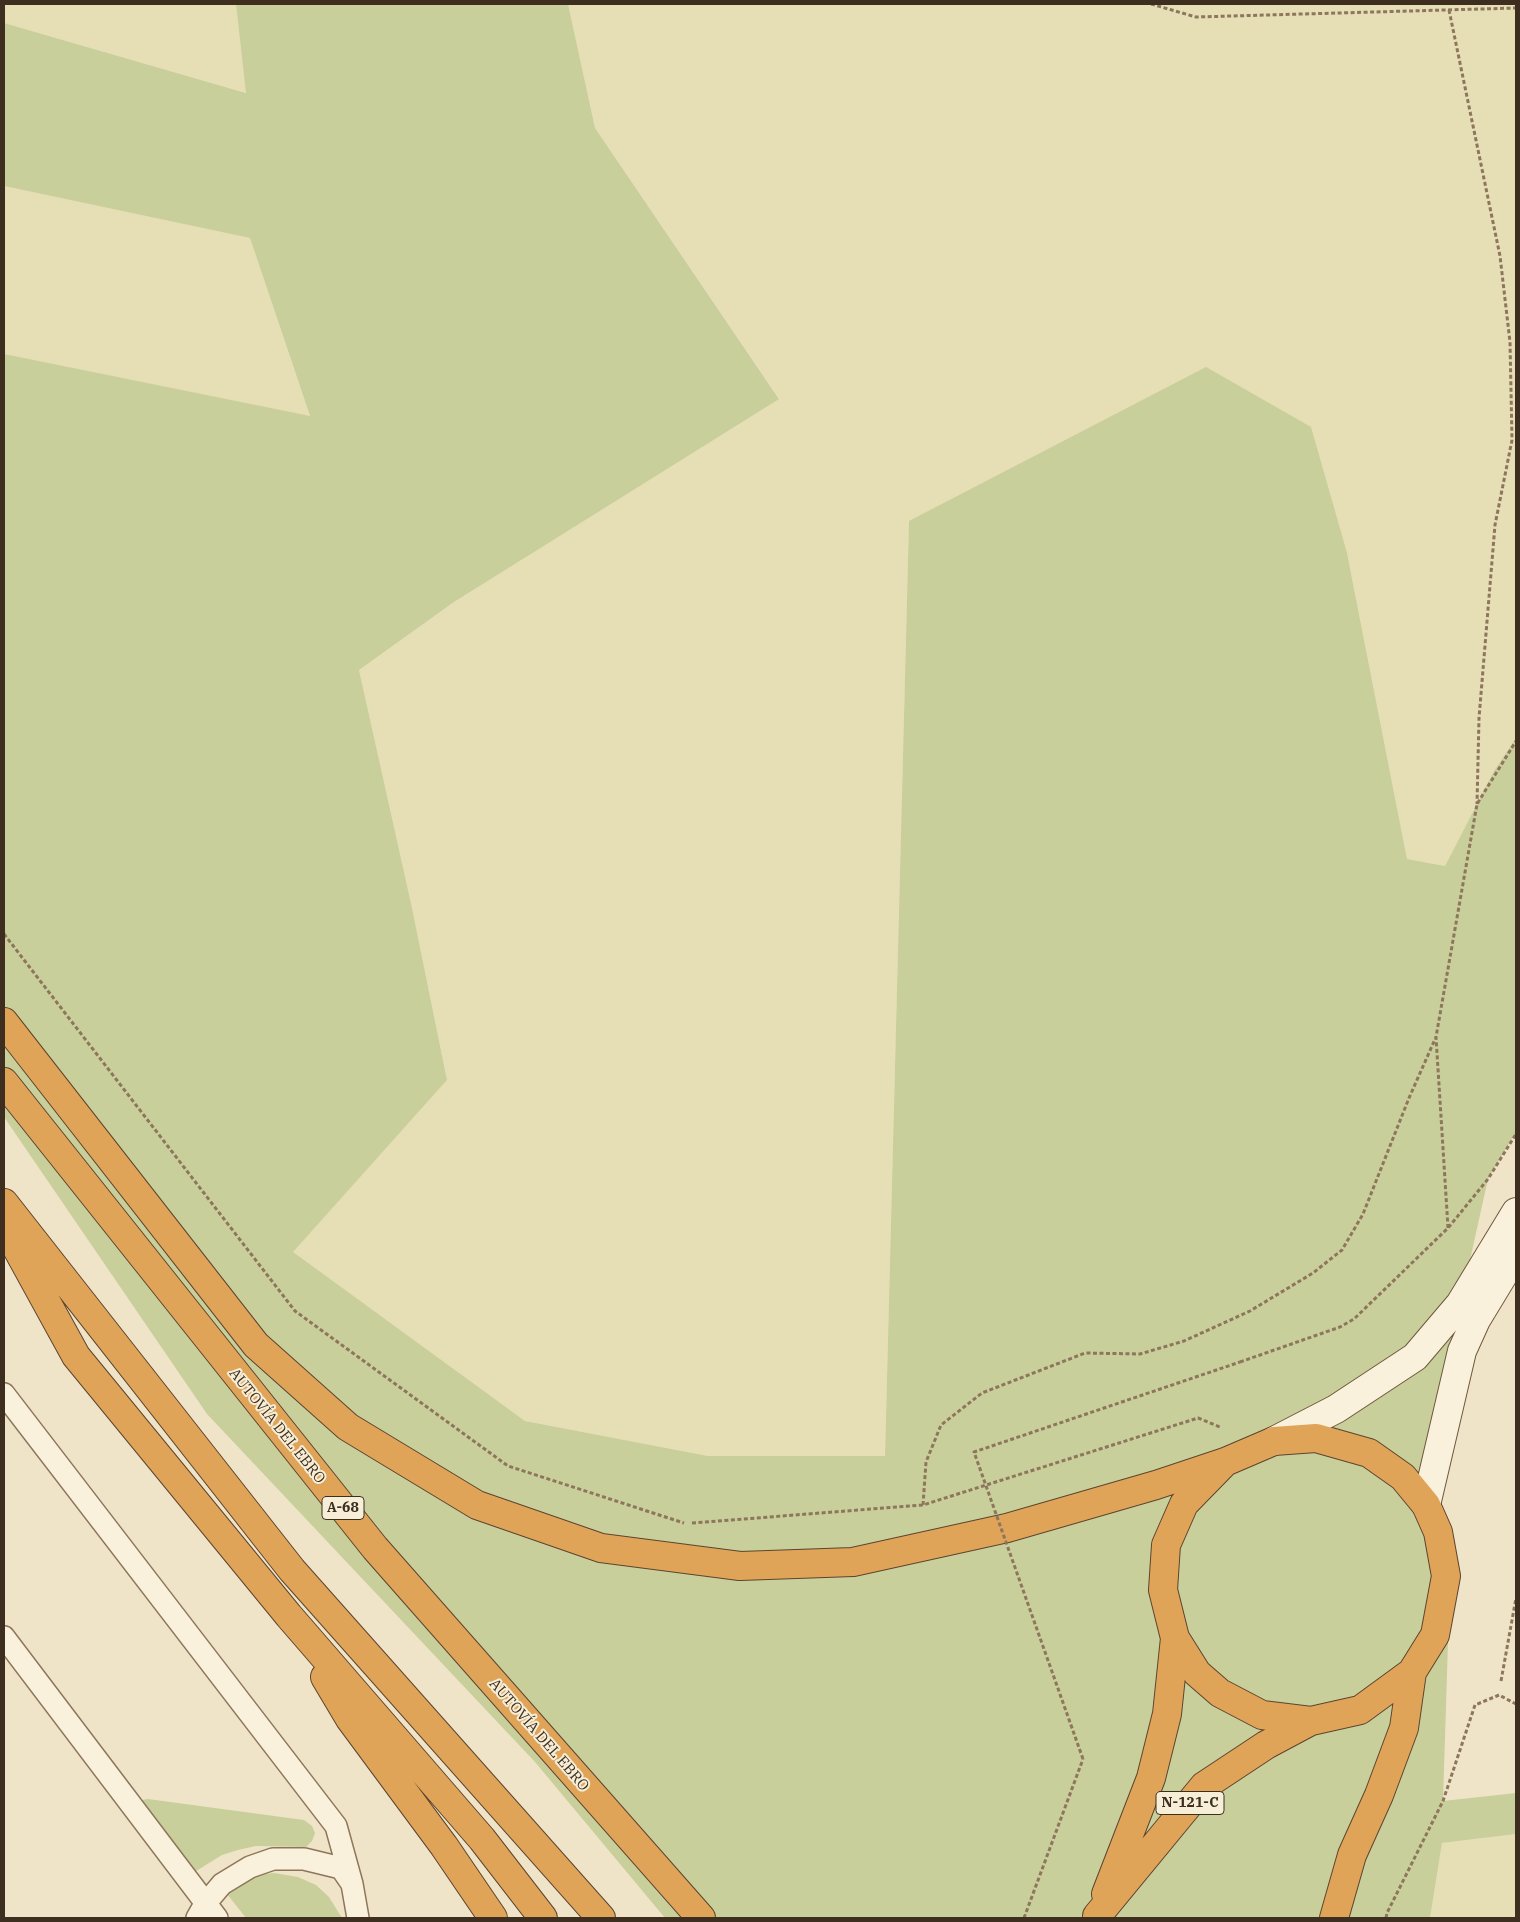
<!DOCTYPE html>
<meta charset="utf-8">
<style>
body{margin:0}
#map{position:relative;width:1520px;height:1922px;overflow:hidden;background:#f0e4c8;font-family:"IBM Plex Serif",serif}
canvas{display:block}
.frame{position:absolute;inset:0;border:5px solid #3d2e20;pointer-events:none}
</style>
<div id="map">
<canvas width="1520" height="1922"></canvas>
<div class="frame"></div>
</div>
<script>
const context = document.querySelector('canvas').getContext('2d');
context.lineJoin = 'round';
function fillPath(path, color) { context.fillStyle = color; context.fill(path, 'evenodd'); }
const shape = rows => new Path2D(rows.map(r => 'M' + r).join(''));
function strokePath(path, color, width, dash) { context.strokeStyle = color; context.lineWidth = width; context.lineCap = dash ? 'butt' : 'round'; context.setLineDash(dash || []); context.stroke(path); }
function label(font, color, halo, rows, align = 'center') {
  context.font = font + ' "IBM Plex Serif",serif'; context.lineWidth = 4; context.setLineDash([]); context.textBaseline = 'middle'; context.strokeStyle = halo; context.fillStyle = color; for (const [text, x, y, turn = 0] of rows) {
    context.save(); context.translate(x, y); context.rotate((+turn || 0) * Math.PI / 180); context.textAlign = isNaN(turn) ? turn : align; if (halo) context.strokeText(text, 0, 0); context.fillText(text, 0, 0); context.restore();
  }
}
const farmland = shape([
 [4,4,236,4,247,93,4,23],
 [568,4,1516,4,1516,738,1494,771,1445,866,1407,859,1347,553,909,521,885,1456,708,1456,525,1421,292,1252,447,1080,412,908,359,670,454,602,779,398,595,128],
 [4,186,250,238,310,417,4,358],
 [1516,1834,1516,1918,1430,1918,1442,1843]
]);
const green = shape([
 [236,4,568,4,595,128,779,399,454,602,359,670,412,908,447,1080,293,1252,525,1421,708,1456,885,1456,909,521,1206,367,1311,427,1347,553,1407,859,1445,866,1494,771,1516,738,1516,1132,1488,1179,1458,1314,1428,1491,1449,1610,1443,1801,1516,1793,1516,1834,1442,1843,1430,1918,665,1918,535,1762,207,1414,4,1117,4,354,310,416,250,238,4,186,4,23,246,93],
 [148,1799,304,1820,312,1826,315,1833,312,1841,306,1847,256,1846,238,1850,222,1855,193,1873,140,1807,142,1800],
 [274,1873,298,1877,316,1885,329,1897,342,1918,246,1918,227,1894,231,1888,251,1876]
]);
const path = shape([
 [1151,4,1196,17,1516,8],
 [1449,10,1500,256,1510,342,1512,440,1495,525,1479,718,1477,804],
 [4,934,295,1311,508,1466,684,1523],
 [1448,1228,1436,1037,1477,804,1516,741],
 [1240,1362,1340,1327,1354,1319,1448,1228,1488,1179,1516,1134],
 [923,1505,926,1462,941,1425,982,1393,1085,1353,1140,1354,1184,1341,1250,1311,1313,1273,1342,1250,1363,1214,1409,1098,1436,1037],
 [692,1523,923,1505,1198,1418,1220,1427],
 [1501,1681,1516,1598],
 [1024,1918,1083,1759],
 [1386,1918,1387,1913,1443,1801,1475,1705,1499,1695,1516,1704]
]);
const lane = shape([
 [4,1394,336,1826,352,1884],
 [4,1637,217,1918],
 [197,1918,205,1904,222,1884,250,1867,273,1859,304,1859,341,1868,352,1884,358,1918]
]);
const secondary = shape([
 [1274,1441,1336,1409,1415,1357,1460,1304,1516,1212],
 [1426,1505,1462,1351,1476,1320,1516,1254]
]);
const highway = shape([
 [4,1022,256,1345,348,1427,477,1505,601,1548,740,1566,853,1562,1007,1528,1156,1485,1225,1462,1274,1441,1316,1438,1369,1453,1403,1477,1426,1505,1438,1532,1446,1576,1435,1635,1412,1672,1360,1710,1311,1721,1262,1715,1220,1693,1197,1673,1175,1638,1163,1590,1166,1545,1184,1504,1225,1462],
 [4,1082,375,1548,701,1918],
 [4,1203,292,1570,601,1918],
 [4,1225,76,1356,289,1616,482,1839,543,1918],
 [325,1677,350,1719,444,1846,493,1918],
 [1106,1894,1151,1778,1167,1714,1175,1638],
 [1097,1916,1204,1786,1266,1745,1311,1721],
 [1334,1918,1352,1855,1379,1795,1404,1728,1412,1672]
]);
const pathBridge = shape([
 [1083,1759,974,1452,1240,1362]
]);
const shields = [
 [343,1508,42],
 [1190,1803,68]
];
const shieldNames = [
 ["A-68",343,1508],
 ["N-121-C",1190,1803]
];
const streetNames = [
 ["AUTOVÍA DEL EBRO",277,1426,51],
 ["AUTOVÍA DEL EBRO",539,1735,49]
];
fillPath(farmland, '#e6deb5');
fillPath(green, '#c9cf9b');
strokePath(lane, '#8d765c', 24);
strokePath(secondary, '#6f573f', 30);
strokePath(highway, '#5b4430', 30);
strokePath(path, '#8d765c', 3, [4, 2.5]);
strokePath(lane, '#faf1dc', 21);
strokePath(secondary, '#faf1dc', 28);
strokePath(highway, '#e0a458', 28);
strokePath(pathBridge, '#8d765c', 3, [4, 2.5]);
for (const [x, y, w] of shields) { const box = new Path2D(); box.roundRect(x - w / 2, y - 11.5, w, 23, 4); context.fillStyle = '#f7eed8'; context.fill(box); strokePath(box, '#3d2e20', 1); }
label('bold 14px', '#3d2e20', null, shieldNames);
label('15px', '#3d2e20', '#f7eed8', streetNames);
</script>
